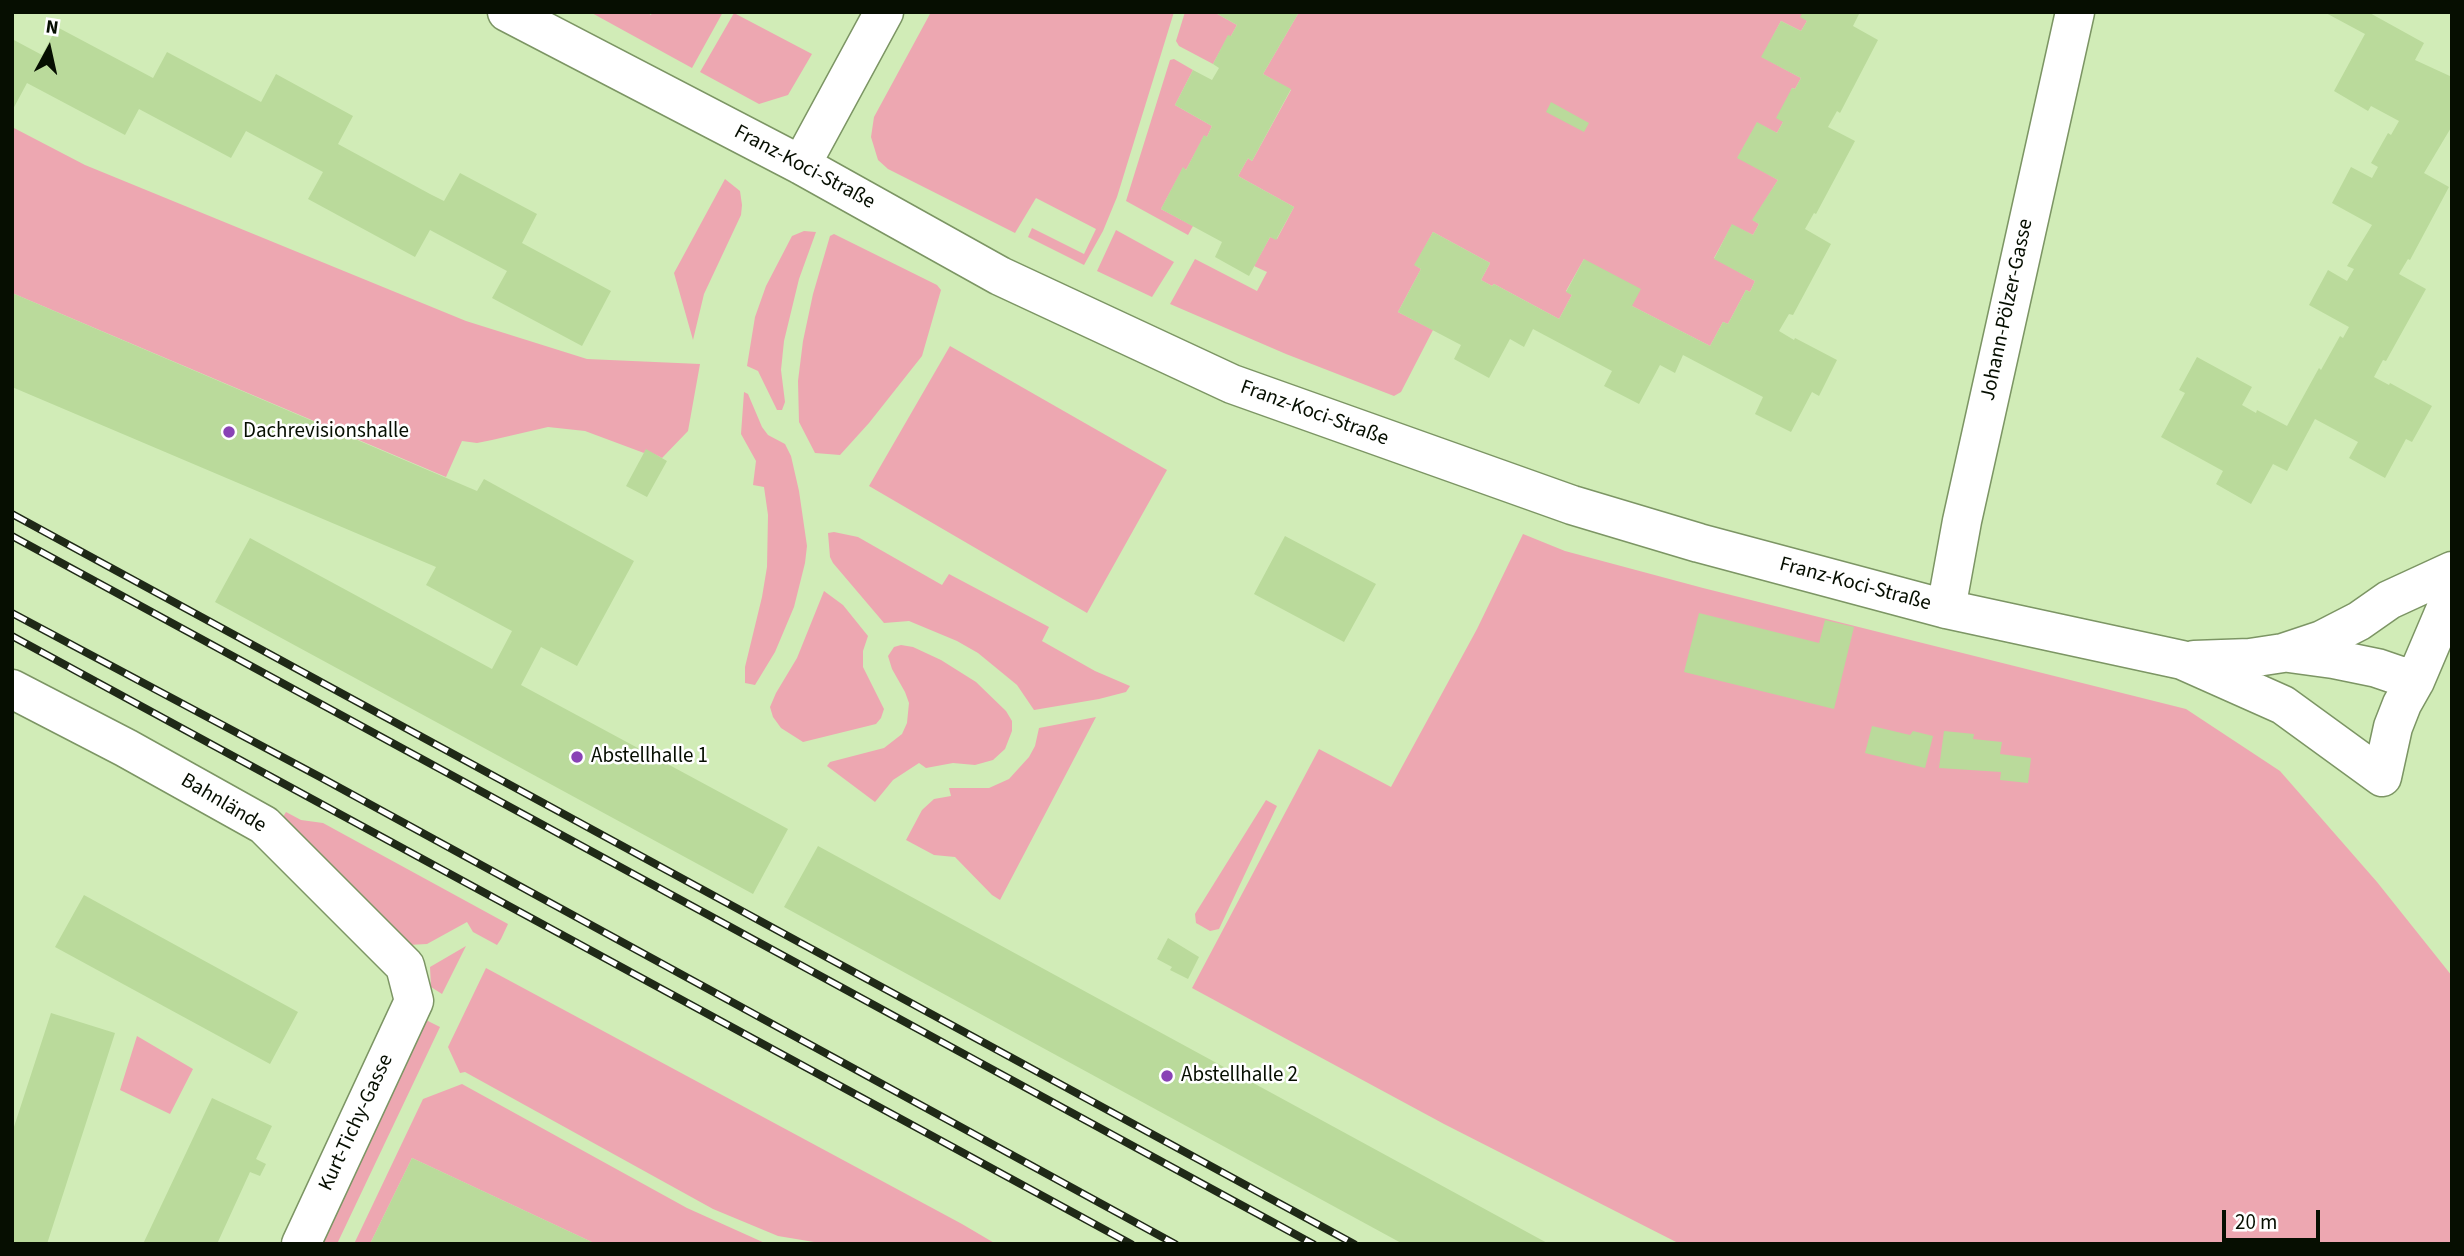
<!DOCTYPE html>
<meta charset="utf-8">
<style>
body{margin:0}
#map{position:relative;width:2464px;height:1256px;overflow:hidden;background:#d1ecb7;font-family:"Source Sans 3",sans-serif}
canvas{display:block}
.frame{position:absolute;inset:0;border:14px solid #060e01;pointer-events:none}
.north{position:absolute;left:14px;top:14px;width:70px;height:70px;-webkit-text-stroke:5px #fff;paint-order:stroke;rotate:8deg;font-size:19px;font-weight:700;line-height:28px;text-align:center;color:#060e01}
.north::after{content:'';display:block;margin:auto;width:24px;height:32px;background:#060e01;clip-path:polygon(50% 0,100% 100%,50% 72%,0 100%)}
.scale{position:absolute;left:2222px;top:1210px;width:98px;height:32px;box-sizing:border-box;border:4px solid #060e01;border-top:0;padding-left:9px;font-size:21px;line-height:24px;white-space:nowrap;color:#060e01;-webkit-text-stroke:5px #fff;paint-order:stroke}
</style>
<div id="map">
<canvas width="2464" height="1256"></canvas>
<div class="frame"></div>
<div class="north">N</div>
<div class="scale">20 m</div>
</div>
<script>
const context = document.querySelector('canvas').getContext('2d');
context.lineJoin = 'round';
function fillPath(path, color) { context.fillStyle = color; context.fill(path, 'evenodd'); }
const shape = rows => new Path2D(rows.map(r => 'M' + r).join(''));
function strokePath(path, color, width, dash) { context.strokeStyle = color; context.lineWidth = width; context.lineCap = dash ? 'butt' : 'round'; context.setLineDash(dash || []); context.stroke(path); }
function label(font, color, halo, rows, align = 'center') {
  context.font = font + ' "Source Sans 3",sans-serif'; context.lineWidth = 5; context.setLineDash([]); context.textBaseline = 'middle'; context.strokeStyle = halo; context.fillStyle = color; for (const [text, x, y, turn = 0] of rows) {
    context.save(); context.translate(x, y); context.rotate((+turn || 0) * Math.PI / 180); context.textAlign = isNaN(turn) ? turn : align; if (halo) context.strokeText(text, 0, 0); context.fillText(text, 0, 0); context.restore();
  }
}
const green = shape([
 [590,12,646,12,651,15,652,12,723,12,692,68],
 [931,12,1174,12,1117,197,1103,231,1084,265,1028,237,1032,228,1084,254,1096,229,1036,198,1015,233,888,169,878,160,871,137,874,117],
 [1185,12,1214,12,1237,25,1231,36,1228,36,1213,64,1179,46,1176,41],
 [1299,12,1803,12,1807,21,1801,31,1781,21,1762,57,1801,78,1795,89,1792,88,1783,122,1777,133,1757,123,1738,157,1778,180,1753,220,1759,224,1753,235,1732,225,1714,258,1755,281,1750,292,1746,290,1728,324,1723,322,1710,346,1632,306,1584,259,1566,291,1572,295,1559,319,1494,284,1492,286,1481,280,1490,263,1433,232,1415,265,1421,269,1398,312,1433,330,1401,392,1394,396,1286,354,1170,304,1195,259,1257,291,1267,272,1254,266,1270,237,1277,239,1294,207,1238,176,1248,158,1252,161,1291,90,1263,74],
 [734,13,812,54,788,95,759,104,700,72],
 [1174,59,1193,70,1175,105,1212,126,1207,137,1204,136,1186,170,1183,168,1161,209,1193,226,1188,235,1126,201,1170,60],
 [12,127,85,165,466,321,587,359,700,364,688,431,662,458,646,450,644,453,585,431,548,427,492,440,477,443,462,441,446,477,12,293],
 [725,179,740,191,742,205,741,215,704,294,693,340,674,273],
 [1116,230,1174,262,1152,297,1097,271],
 [804,231,816,232,799,279,784,341,781,370,785,402,782,410,777,410,758,371,747,366,755,317,766,286,792,236],
 [834,234,937,285,941,290,922,356,869,423,840,455,815,453,799,422,798,381,803,341,813,294,830,236],
 [950,346,1167,470,1087,613,869,486],
 [744,392,748,394,762,427,768,435,785,444,791,456,799,491,807,546,805,563,794,607,775,652,755,685,745,683,745,667,762,597,767,567,768,515,764,487,753,485,756,461,741,434],
 [834,532,858,537,942,585,949,574,1049,627,1042,641,1095,671,1130,686,1126,692,1099,699,1034,710,1017,685,978,653,957,641,909,621,884,623,833,563,830,557,828,533],
 [1523,534,1565,551,1703,588,2186,709,2280,771,2377,882,2452,976,2452,1244,1680,1244,1444,1124,1192,988,1319,749,1391,787,1477,629],
 [824,591,843,605,868,636,863,651,863,667,884,709,881,718,876,724,803,742,781,728,773,717,770,707,776,693,797,658],
 [901,645,913,647,941,660,976,682,1006,711,1012,721,1012,731,1005,749,993,760,975,765,953,763,926,768,919,763,893,780,875,802,827,766,830,762,884,748,902,734,907,723,909,703,905,692,892,669,888,656,894,647],
 [1096,717,1000,900,992,895,955,857,934,855,906,840,922,810,934,799,951,796,949,788,989,788,1009,779,1029,757,1035,746,1039,728],
 [1266,800,1277,806,1219,929,1210,931,1196,923,1195,914],
 [286,812,301,820,323,823,508,924,501,939,497,945,473,932,467,922,427,944,408,945,280,822],
 [466,946,442,994,431,987,430,967],
 [486,968,962,1224,996,1244,826,1244,778,1236,713,1209,465,1072,460,1073,448,1047],
 [420,1017,440,1027,337,1244,313,1244],
 [137,1036,193,1069,170,1114,120,1090],
 [462,1084,687,1208,767,1244,596,1244,412,1158,370,1244,354,1244,423,1099]
]);
const building = shape([
 [1214,12,1299,12,1263,74,1291,89,1252,161,1248,158,1238,176,1294,207,1276,240,1270,237,1249,276,1215,257,1222,242,1161,209,1183,167,1186,170,1204,135,1207,137,1212,126,1175,105,1193,70,1212,80,1219,68,1213,64,1228,35,1231,36,1237,25],
 [1803,12,1860,12,1853,26,1878,40,1840,113,1837,111,1828,127,1855,141,1816,214,1814,213,1805,229,1831,244,1793,315,1789,314,1779,331,1794,340,1795,338,1837,360,1819,396,1812,392,1791,432,1755,414,1763,397,1683,355,1675,373,1660,365,1639,404,1604,386,1612,371,1533,329,1524,347,1510,339,1489,378,1454,359,1461,345,1398,312,1421,269,1414,265,1433,232,1490,263,1481,280,1492,286,1494,284,1559,319,1572,295,1566,292,1584,259,1641,289,1632,306,1710,346,1723,322,1728,324,1746,290,1750,292,1755,281,1714,259,1732,224,1753,235,1759,224,1752,220,1778,180,1737,158,1757,122,1777,133,1783,122,1776,118,1792,88,1795,89,1801,78,1761,57,1781,21,1801,31,1807,21,1800,17],
 [2324,12,2368,12,2424,43,2415,60,2452,77,2452,126,2424,173,2449,187,2410,260,2408,259,2399,274,2426,289,2386,361,2383,360,2374,377,2389,385,2390,383,2432,406,2412,442,2406,439,2385,478,2349,458,2358,442,2315,419,2287,471,2273,464,2251,504,2216,484,2223,471,2161,437,2185,393,2179,390,2197,357,2252,387,2242,405,2256,413,2257,410,2287,426,2319,368,2321,370,2340,336,2343,338,2349,327,2309,305,2328,270,2347,281,2354,269,2347,266,2372,225,2332,203,2351,167,2372,178,2378,167,2371,163,2388,133,2391,135,2399,121,2371,106,2368,111,2334,91,2365,34],
 [57,27,153,78,167,52,261,102,276,74,353,116,338,144,430,194,444,201,460,173,537,214,522,243,611,291,582,346,492,298,507,271,430,230,415,257,308,199,323,172,246,131,231,158,139,109,125,135,27,83,12,111,12,39,42,55],
 [1551,102,1589,123,1584,132,1546,112],
 [12,293,477,491,484,479,634,561,577,666,541,647,521,685,788,829,753,894,215,602,250,538,492,669,512,631,426,585,436,567,12,387],
 [646,449,667,461,647,497,626,486],
 [1285,536,1376,584,1344,642,1254,594],
 [1699,613,1819,643,1825,620,1854,627,1834,709,1684,672],
 [1872,726,1910,735,1913,731,1933,736,1925,768,1865,753],
 [1944,731,1974,734,1973,739,2002,742,2000,754,2031,758,2028,783,2000,780,2001,772,1939,768],
 [818,846,1549,1244,1403,1244,784,907],
 [84,895,298,1012,270,1064,55,947],
 [1168,938,1199,957,1188,979,1170,970,1172,967,1157,959],
 [51,1013,115,1033,47,1244,12,1244,12,1133],
 [212,1098,272,1126,256,1159,266,1164,260,1176,250,1172,217,1244,143,1244],
 [412,1158,596,1244,370,1244]
]);
const minor = shape([
 [507,12,801,165,1000,276,1232,384,1572,505,1699,543,1946,609,2182,660,2283,705,2382,777,2393,727,2402,704,2415,681,2452,594],
 [801,165,884,12],
 [1946,609,1962,521,2075,12],
 [2289,653,2333,659,2377,668,2415,681],
 [2194,660,2250,658,2283,653,2322,640,2359,621,2389,600,2452,571],
 [12,689,126,748,264,825,405,966,414,1001,301,1244]
]);
const rail = shape([
 [12,514,1354,1244],
 [12,536,1313,1244],
 [12,613,320,777,1175,1244],
 [12,636,1131,1244]
]);
const markers = [
 [229,432,7,"#8942b5"],
 [577,757,7,"#8942b5"],
 [1167,1076,7,"#8942b5"]
];
const streetNames = [
 ["Franz-Koci-Straße",804,168,28],
 ["Johann-Pölzer-Gasse",2008,310,-78],
 ["Franz-Koci-Straße",1314,414,20],
 ["Franz-Koci-Straße",1855,585,15],
 ["Bahnlände",223,804,31],
 ["Kurt-Tichy-Gasse",357,1123,-65]
];
const poiNames = [
 ["Dachrevisionshalle",243,432],
 ["Abstellhalle 1",591,757],
 ["Abstellhalle 2",1181,1076]
];
fillPath(green, '#eda7b1');
fillPath(building, '#bada9b');
strokePath(minor, '#7c9564', 41);
strokePath(minor, '#fff', 38);
strokePath(rail, '#1f2917', 8);
strokePath(rail, '#fff', 5, [16]);
for (const [x, y, r, color] of markers) { const dot = new Path2D(); dot.arc(x, y, r, 0, 2 * Math.PI); context.fillStyle = color; context.fill(dot); strokePath(dot, '#fff', 2.5); }
label('21px', '#060e01', '#fff', streetNames);
label('21px', '#060e01', '#fff', poiNames, 'left');
</script>
